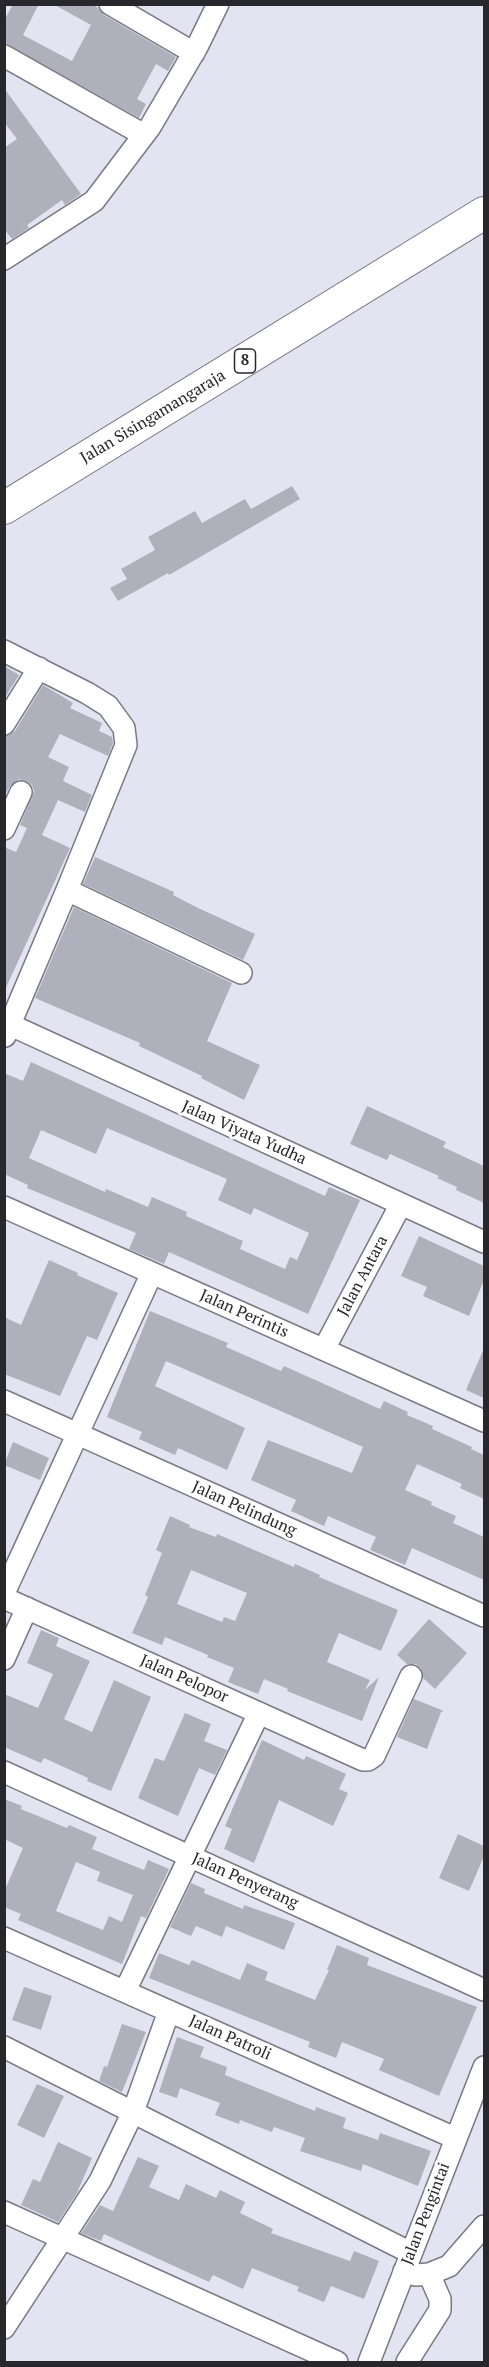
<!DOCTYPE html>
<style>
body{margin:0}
#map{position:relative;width:489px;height:2367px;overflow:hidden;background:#e3e4f1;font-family:"PT Serif",serif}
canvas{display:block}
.frame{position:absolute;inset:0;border:6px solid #27272c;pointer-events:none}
</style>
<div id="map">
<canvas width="489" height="2367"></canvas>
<div class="frame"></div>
</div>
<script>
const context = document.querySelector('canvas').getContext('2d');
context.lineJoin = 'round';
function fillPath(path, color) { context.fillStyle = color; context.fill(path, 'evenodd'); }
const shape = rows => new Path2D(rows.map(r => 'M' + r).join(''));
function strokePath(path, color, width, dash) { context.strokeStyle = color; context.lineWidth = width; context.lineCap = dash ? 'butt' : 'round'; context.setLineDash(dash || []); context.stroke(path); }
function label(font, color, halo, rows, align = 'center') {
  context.font = font + ' "PT Serif",serif'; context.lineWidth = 6; context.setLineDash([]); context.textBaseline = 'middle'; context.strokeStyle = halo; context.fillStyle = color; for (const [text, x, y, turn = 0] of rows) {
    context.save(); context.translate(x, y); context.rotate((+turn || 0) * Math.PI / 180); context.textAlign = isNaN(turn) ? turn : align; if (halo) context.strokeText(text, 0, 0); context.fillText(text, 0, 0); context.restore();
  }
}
const building = shape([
 [13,4,39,4,23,35,72,61,91,25,53,4,92,4,98,8,104,15,176,57,168,71,156,64,137,99,146,104,139,118,4,43,4,21],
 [4,88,81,194,65,205,62,200,27,225,29,228,12,239,4,229,4,148,17,139,4,122],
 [292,486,300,499,169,575,168,573,118,601,110,588,127,579,121,569,155,550,148,537,195,511,202,523,245,499,251,509],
 [4,666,19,675,4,699],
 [43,685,73,703,70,708,102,723,99,731,112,737,113,743,108,756,60,734,48,757,69,767,63,781,92,795,85,812,58,800,42,835,70,848,4,992,4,847,16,852,27,828,20,825,34,791,32,785,27,781,19,779,10,786,4,797,4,737,15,731],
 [95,857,174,892,173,895,196,907,255,934,243,960,83,884],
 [74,907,232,983,207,1041,260,1065,244,1100,201,1078,202,1076,139,1046,140,1043,35,998],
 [31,1062,325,1196,329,1187,360,1200,308,1314,169,1252,164,1264,129,1249,136,1233,27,1188,28,1185,4,1174,4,1073,23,1081],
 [107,1128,227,1179,218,1200,251,1215,254,1208,309,1233,297,1260,290,1257,285,1269,240,1249,243,1241,186,1216,187,1212,152,1197,148,1207,106,1189,105,1192,29,1158,41,1130,96,1154],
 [367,1106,446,1142,443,1147,484,1166,484,1203,456,1190,457,1187,437,1178,439,1176,390,1154,387,1160,350,1144],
 [419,1236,484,1266,484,1280,469,1316,423,1296,427,1287,401,1276],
 [49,1260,78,1273,77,1275,118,1293,97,1340,87,1336,60,1396,4,1374,4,1317,21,1325],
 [150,1311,228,1343,226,1347,281,1371,284,1366,380,1409,384,1401,408,1412,407,1415,433,1426,432,1429,472,1447,471,1449,484,1455,484,1499,460,1488,462,1484,417,1464,405,1490,432,1502,431,1505,456,1516,453,1523,484,1537,484,1580,412,1548,405,1565,370,1550,376,1537,328,1516,324,1526,291,1511,296,1500,251,1480,268,1440,352,1473,363,1447,166,1361,155,1386,245,1428,227,1470,178,1448,175,1455,139,1439,142,1432,107,1417],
 [484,1348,484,1398,466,1390],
 [13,1442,49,1458,40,1480,4,1465],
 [170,1516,190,1525,189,1527,216,1537,217,1534,294,1567,295,1564,320,1575,319,1577,398,1610,381,1651,339,1633,327,1662,370,1680,365,1690,379,1677,362,1721,287,1691,288,1689,264,1679,258,1694,228,1682,234,1668,207,1657,208,1655,165,1637,162,1645,132,1633,148,1597,145,1595,162,1553,156,1550],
 [191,1570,247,1593,235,1621,224,1617,222,1622,177,1604],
 [429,1619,467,1653,435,1689,423,1678,421,1668,416,1664,407,1664,397,1655],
 [41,1630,59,1638,56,1646,90,1661,64,1719,92,1732,114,1680,151,1697,111,1791,87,1781,88,1778,44,1758,41,1763,4,1747,4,1694,38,1708,53,1674,27,1663],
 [414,1699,444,1711,441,1712,427,1749,397,1737],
 [185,1713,211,1724,204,1741,227,1750,215,1775,199,1768,178,1816,138,1798,155,1758,164,1761],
 [262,1740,304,1760,306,1756,346,1774,339,1789,348,1793,333,1826,279,1800,254,1863,224,1849,232,1829,225,1826],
 [4,1799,22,1806,21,1809,67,1828,69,1825,97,1837,92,1849,144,1870,148,1860,169,1869,146,1918,141,1916,122,1964,18,1920,21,1914,4,1907,4,1892,23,1848,4,1839],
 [76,1862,100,1872,97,1881,133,1895,122,1922,109,1916,103,1930,56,1911],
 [458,1834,484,1846,484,1856,469,1891,439,1878],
 [191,1883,205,1889,204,1893,243,1909,244,1905,295,1923,284,1950,226,1926,222,1937,196,1926,191,1936,170,1927],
 [337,1945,369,1958,367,1965,477,2007,439,2096,379,2070,384,2059,342,2042,336,2058,308,2047,310,2042,149,1978,159,1953,189,1965,192,1960,240,1980,247,1963,268,1972,265,1980,315,2000,329,1970,327,1970],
 [24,1987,52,1996,41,2030,12,2020],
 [122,2024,146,2032,122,2092,99,2081,104,2066,107,2067],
 [177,2037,204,2047,200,2057,227,2067,225,2075,315,2111,316,2107,346,2118,343,2128,378,2140,380,2133,431,2151,418,2186,363,2164,361,2171,300,2151,305,2138,274,2127,272,2132,240,2120,239,2124,215,2115,220,2103,180,2088,177,2098,159,2092],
 [37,2084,64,2096,44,2138,17,2125],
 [58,2142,92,2158,77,2193,58,2222,21,2205,33,2179,40,2182],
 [138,2157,159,2166,149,2187,179,2200,186,2184,216,2198,220,2190,245,2202,240,2213,273,2229,271,2233,350,2261,354,2251,379,2261,364,2299,331,2286,324,2302,297,2291,299,2287,252,2268,243,2289,213,2275,209,2282,104,2234,101,2241,81,2233,100,2205,113,2211]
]);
const minor = shape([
 [110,4,194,53],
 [4,56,144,135],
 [4,259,94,201,150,127,197,47,218,4],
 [4,651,87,693,108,706,124,728,126,745,67,890,5,1036],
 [4,724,39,668],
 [4,829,21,792],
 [67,890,241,973],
 [4,1022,484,1242],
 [4,1207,484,1421],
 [324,1349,401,1204],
 [4,1401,484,1616],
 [4,1593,152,1273],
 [4,1598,363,1760,368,1760,374,1756,411,1676],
 [4,1659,27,1608],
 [4,1772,484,1990],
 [4,1938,455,2138],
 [125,1991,259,1713],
 [4,2047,411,2253],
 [4,2212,337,2362],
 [404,2271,416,2275,429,2274,449,2266,484,2226],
 [4,2328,100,2181,133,2112,169,2011],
 [369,2362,484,2067],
 [407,2362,440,2310,440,2299,429,2274]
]);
const highway = shape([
 [4,508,484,213]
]);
const shields = [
 [245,361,21]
];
const shieldNames = [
 ["8",245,361]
];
const streetNames = [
 ["Jalan Sisingamangaraja",153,417,-31],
 ["Jalan Viyata Yudha",244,1133,24],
 ["Jalan Antara",363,1276,-62],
 ["Jalan Perintis",244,1314,24],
 ["Jalan Pelindung",244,1509,24],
 ["Jalan Pelopor",184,1679,24],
 ["Jalan Penyerang",245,1881,24],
 ["Jalan Patroli",230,2038,24],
 ["Jalan Pengintai",426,2214,-69]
];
fillPath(building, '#afb0bc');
strokePath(minor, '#787985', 24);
strokePath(highway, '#787985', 34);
strokePath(minor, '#fff', 21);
strokePath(highway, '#fff', 32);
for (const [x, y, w] of shields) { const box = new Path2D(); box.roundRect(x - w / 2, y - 12, w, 24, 4.5); context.fillStyle = '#fff'; context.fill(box); strokePath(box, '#27272c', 1.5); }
label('bold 15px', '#27272c', null, shieldNames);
label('16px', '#27272c', '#fff', streetNames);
</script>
